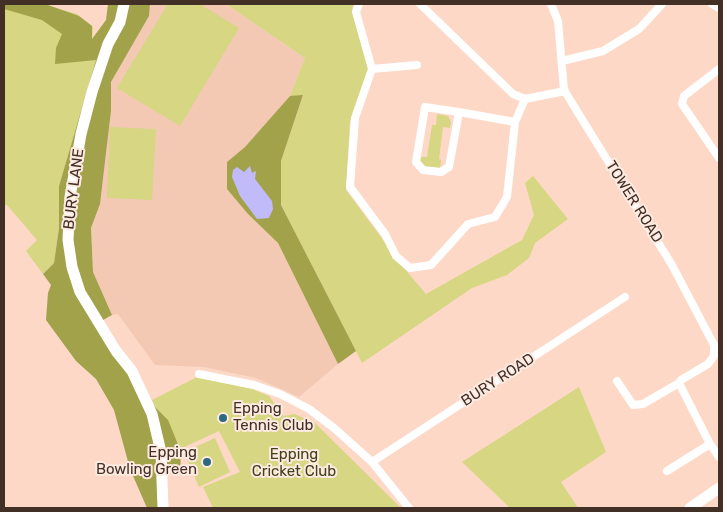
<!DOCTYPE html>
<style>
body{margin:0}
#map{position:relative;width:723px;height:512px;overflow:hidden;background:#fdd8c6;font-family:Rubik,sans-serif}
canvas{display:block}
.frame{position:absolute;inset:0;border:5px solid #423027;pointer-events:none}
</style>
<div id="map">
<canvas width="723" height="512"></canvas>
<div class="frame"></div>
</div>
<script>
const context = document.querySelector('canvas').getContext('2d');
context.lineJoin = 'round';
function fillPath(path, color) { context.fillStyle = color; context.fill(path, 'evenodd'); }
const shape = rows => new Path2D(rows.map(r => 'M' + r).join(''));
function strokePath(path, color, width, dash) { context.strokeStyle = color; context.lineWidth = width; context.lineCap = dash ? 'butt' : 'round'; context.setLineDash(dash || []); context.stroke(path); }
function label(font, color, halo, rows, align = 'center') {
  context.font = font + ' Rubik,sans-serif'; context.lineWidth = 4; context.setLineDash([]); context.textBaseline = 'middle'; context.strokeStyle = halo; context.fillStyle = color; for (const [text, x, y, turn = 0] of rows) {
    context.save(); context.translate(x, y); context.rotate((+turn || 0) * Math.PI / 180); context.textAlign = isNaN(turn) ? turn : align; if (halo) context.strokeText(text, 0, 0); context.fillText(text, 0, 0); context.restore();
  }
}
const built = shape([
 [150,4,226,4,305,58,290,96,245,147,227,162,248,214,278,243,338,364,299,397,256,378,204,367,155,365,118,314,112,315,93,272,91,228,100,204,111,111,111,82,149,16]
]);
const green = shape([
 [4,4,43,4,77,14,93,27,92,40,96,60,59,186,59,228,54,263,43,274,26,251,37,240,7,205,4,206],
 [168,4,200,4,239,28,180,126,117,88],
 [226,4,354,4,352,8,370,70,350,120,346,190,403,267,426,294,522,240,534,215,525,183,533,176,568,219,535,243,529,258,507,275,472,288,362,363,281,205,281,161,303,96,290,96,305,58],
 [437,114,448,116,451,122,450,128,443,127,439,159,441,160,440,171,424,168,418,161,420,157,427,157,432,125,436,125],
 [110,127,156,129,152,200,107,198],
 [197,377,252,389,269,396,284,416,294,414,314,422,401,508,213,508,203,487,240,472,219,431,180,449,178,442,155,407,152,400],
 [579,387,606,452,561,482,578,508,510,508,462,462],
 [215,438,230,472,199,487,184,452]
]);
const forest = shape([
 [4,4,45,4,79,16,92,26,92,39,106,20,108,4,150,4,149,16,111,82,111,111,100,204,91,228,93,272,112,315,96,324,155,407,168,420,180,449,181,471,165,472,159,508,147,508,130,469,114,410,96,379,76,361,46,320,48,293,51,285,43,274,54,263,59,228,59,186,96,60,55,64,56,48,62,34,42,20,4,9],
 [303,95,281,161,281,205,356,351,338,364,278,243,248,214,227,189,227,162,245,147,290,96]
]);
const water = shape([
 [250,166,252,173,256,171,255,179,272,201,273,209,269,218,257,219,240,196,232,177,233,170,237,167,244,172]
]);
const street = shape([
 [359,4,356,12,372,69,355,118,350,187,385,234,396,256,410,268,431,265,468,224,495,217,507,197,515,122,525,99],
 [420,4,513,94,525,99,565,91],
 [551,4,558,21,564,90,672,265,714,345,714,356,708,364,681,380,679,383,710,444,719,457],
 [712,4,719,8],
 [562,61,603,51,639,29,662,4],
 [372,69,417,65],
 [719,69,684,96,682,104,719,158],
 [459,112,449,167,441,172,423,170,416,162,425,107,459,112,515,122],
 [199,374,254,385,280,394,309,409,334,428,372,462,409,508],
 [617,381,633,405,643,404,679,383],
 [372,462,625,297],
 [667,471,710,444]
]);
const secondary = shape([
 [124,4,120,22,108,44,92,92,81,134,70,197,68,240,72,267,80,292,116,351,132,371,152,414,161,452,163,508],
 [690,508,719,488]
]);
const markers = [
 [223,418,5,"#2d6780"],
 [207,462,5,"#2d6780"]
];
const streetNames = [
 ["BURY LANE",74,189,-83],
 ["TOWER ROAD",634,202,58],
 ["BURY ROAD",498,380,-33]
];
const poiNames = [
 ["Epping",233,409],
 ["Tennis Club",233,426],
 ["Epping",197,453,"right"],
 ["Bowling Green",197,470,"right"]
];
const parkNames = [
 ["Epping",294,455],
 ["Cricket Club",294,472]
];
fillPath(built, '#f3c9b4');
fillPath(green, '#d6d683');
fillPath(forest, '#a2a24b');
fillPath(water, '#c2bbfa');
strokePath(street, '#fff', 8);
strokePath(secondary, '#fff', 11);
for (const [x, y, r, color] of markers) { const dot = new Path2D(); dot.arc(x, y, r, 0, 2 * Math.PI); context.fillStyle = color; context.fill(dot); strokePath(dot, '#fdeae0', 2); }
label('15px', '#423027', '#fdeae0', streetNames);
label('15px', '#423027', '#fdeae0', poiNames, 'left');
label('15px', '#41411b', '#fdeae0', parkNames);
</script>
